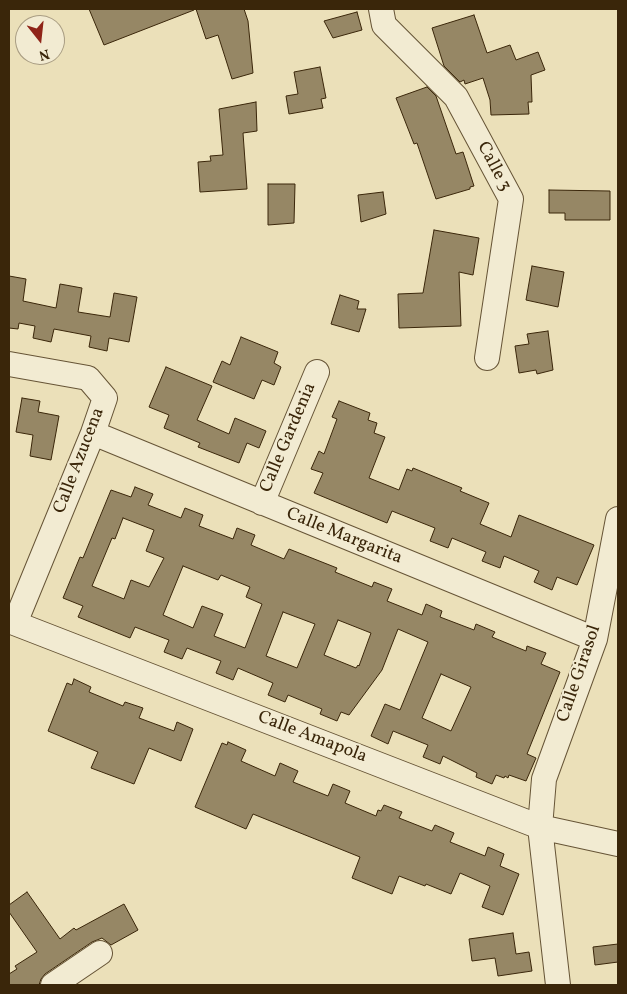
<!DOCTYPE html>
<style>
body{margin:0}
#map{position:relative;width:627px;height:994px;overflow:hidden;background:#ebe0b9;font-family:Vollkorn,serif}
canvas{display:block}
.frame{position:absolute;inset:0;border:10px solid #3a260a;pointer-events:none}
.north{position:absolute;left:15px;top:15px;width:50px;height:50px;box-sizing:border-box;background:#f2ebd2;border:1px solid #a89c82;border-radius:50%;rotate:164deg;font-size:14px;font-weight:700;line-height:20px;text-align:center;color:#3a260a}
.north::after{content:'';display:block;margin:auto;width:18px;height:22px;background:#8f2418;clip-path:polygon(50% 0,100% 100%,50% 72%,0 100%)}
</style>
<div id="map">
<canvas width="627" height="994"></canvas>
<div class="frame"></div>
<div class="north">N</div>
</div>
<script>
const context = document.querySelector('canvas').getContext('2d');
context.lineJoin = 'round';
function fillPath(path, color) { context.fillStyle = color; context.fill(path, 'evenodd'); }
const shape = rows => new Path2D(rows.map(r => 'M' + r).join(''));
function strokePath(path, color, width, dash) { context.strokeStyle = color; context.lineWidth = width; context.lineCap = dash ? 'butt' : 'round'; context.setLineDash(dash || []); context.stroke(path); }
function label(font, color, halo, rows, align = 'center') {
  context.font = font + ' Vollkorn,serif'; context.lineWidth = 4; context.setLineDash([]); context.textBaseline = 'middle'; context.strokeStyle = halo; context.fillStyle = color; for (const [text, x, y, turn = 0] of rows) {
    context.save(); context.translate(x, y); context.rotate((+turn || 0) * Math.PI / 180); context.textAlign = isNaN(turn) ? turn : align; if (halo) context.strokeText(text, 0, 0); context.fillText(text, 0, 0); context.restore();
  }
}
const building = shape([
 [89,9,194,9,194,10,104,45,89,9],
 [196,9,244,9,248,21,253,73,232,79,218,35,206,39,196,9],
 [357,12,362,30,333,38,324,21,357,12],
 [474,15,487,53,510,45,516,60,538,52,545,70,531,75,532,102,528,102,529,114,491,115,490,100,483,78,465,84,464,80,460,82,444,66,432,28,474,15],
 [320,67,326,98,321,99,323,108,289,114,286,96,298,94,294,72,320,67],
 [427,87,436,96,456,154,463,152,474,186,470,187,470,189,436,199,417,143,414,144,396,98,427,87],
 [256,102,257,131,243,133,247,189,200,192,198,162,211,161,210,156,223,155,219,109,256,102],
 [268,184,295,184,294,223,268,225,268,184],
 [549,190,610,191,610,220,565,220,565,213,549,213,549,190],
 [383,192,386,214,361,222,358,195,383,192],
 [434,230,479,238,473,275,459,272,461,326,399,328,398,294,423,293,434,230],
 [532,266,564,272,558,307,526,300,532,266],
 [9,276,26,279,23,301,56,308,60,284,82,288,78,312,110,317,114,293,137,297,129,342,109,338,107,351,89,347,91,336,54,329,51,342,33,338,35,326,19,323,18,329,9,328,9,276],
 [340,295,359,301,357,309,366,309,359,332,331,324,340,295],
 [548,331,553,370,537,374,536,370,519,373,515,346,529,344,527,334,548,331],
 [241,337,278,352,274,363,281,367,274,385,262,380,254,399,213,382,222,361,230,365,241,337],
 [166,367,212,386,197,420,229,434,235,418,266,431,259,448,247,443,239,463,198,447,200,443,164,428,169,415,149,407,166,367],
 [22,398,40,401,38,412,59,416,51,460,30,456,33,435,16,432,22,398],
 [339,401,370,413,368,420,377,423,374,433,385,437,369,478,399,490,407,469,412,471,413,468,462,488,460,491,489,503,480,524,511,537,519,515,594,545,577,585,557,577,552,590,534,582,539,571,504,556,500,568,482,561,486,552,452,538,448,548,430,541,435,528,392,511,387,523,314,493,323,473,311,469,319,451,324,454,337,419,332,417,339,401],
 [135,487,153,494,148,505,181,518,185,508,203,515,199,526,233,539,237,528,255,535,251,545,284,559,289,549,337,568,335,572,372,587,374,582,392,589,387,601,422,615,426,604,442,611,440,617,474,630,476,624,495,632,492,637,526,651,527,646,546,653,541,664,560,672,527,754,536,758,526,781,509,775,508,778,505,776,504,778,496,775,492,784,476,777,477,773,443,756,440,764,423,757,428,745,393,731,388,744,371,736,385,704,400,710,428,642,398,629,382,670,349,715,341,712,337,721,320,714,322,709,288,695,285,702,268,695,273,683,238,668,233,680,216,673,221,661,187,648,182,659,164,652,169,640,135,627,130,638,78,617,83,606,63,598,80,557,83,558,111,490,131,497,135,487],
 [123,518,154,530,146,551,164,558,149,587,131,580,124,599,92,586,112,538,115,539,123,518],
 [183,566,218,580,221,575,250,587,246,597,262,604,245,648,214,636,223,614,202,606,193,628,163,615,183,566],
 [283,612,315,624,297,668,266,656,283,612],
 [338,620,371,633,359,666,358,665,356,668,324,655,338,620],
 [441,674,471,687,451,731,422,718,441,674],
 [74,679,91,687,89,692,123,706,125,702,143,708,139,718,174,731,177,722,193,729,181,761,149,748,134,784,91,768,98,752,48,731,67,683,72,685,74,679],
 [228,742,246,750,241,761,275,776,280,763,298,771,293,782,328,796,333,784,350,791,345,803,376,816,378,810,381,811,384,805,402,812,399,818,432,831,435,825,454,833,450,842,485,856,488,847,504,854,500,866,519,874,503,915,482,907,490,886,460,873,451,894,426,884,425,886,399,876,392,894,352,878,360,857,253,814,246,829,195,807,222,743,227,745,228,742],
 [27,892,60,939,74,928,76,930,124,904,138,930,111,945,102,938,92,942,45,974,41,979,39,985,9,985,9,974,17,969,15,966,37,952,9,912,9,905,27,892],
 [513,933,516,954,529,952,532,971,498,976,495,958,472,961,469,939,513,933],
 [618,944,618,962,595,965,593,947,618,944]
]);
const street = shape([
 [381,9,384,25,456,97,511,199,487,358],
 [9,364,88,378,105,398,93,433,15,623],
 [93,433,595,639],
 [262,503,317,372],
 [9,621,540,827,618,844],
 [53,985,100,953],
 [558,985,540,827,544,779,595,639,618,519]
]);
const streetNames = [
 ["Calle 3",493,167,62],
 ["Calle Gardenia",289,438,-67],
 ["Calle Azucena",80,461,-69],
 ["Calle Margarita",344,537,22],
 ["Calle Girasol",580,674,-71],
 ["Calle Amapola",312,738,21]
];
fillPath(building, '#968765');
strokePath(building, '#3a260a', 1);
strokePath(street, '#665436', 26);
strokePath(street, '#f2ebd2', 24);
label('18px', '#3a260a', '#f2ebd2', streetNames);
</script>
